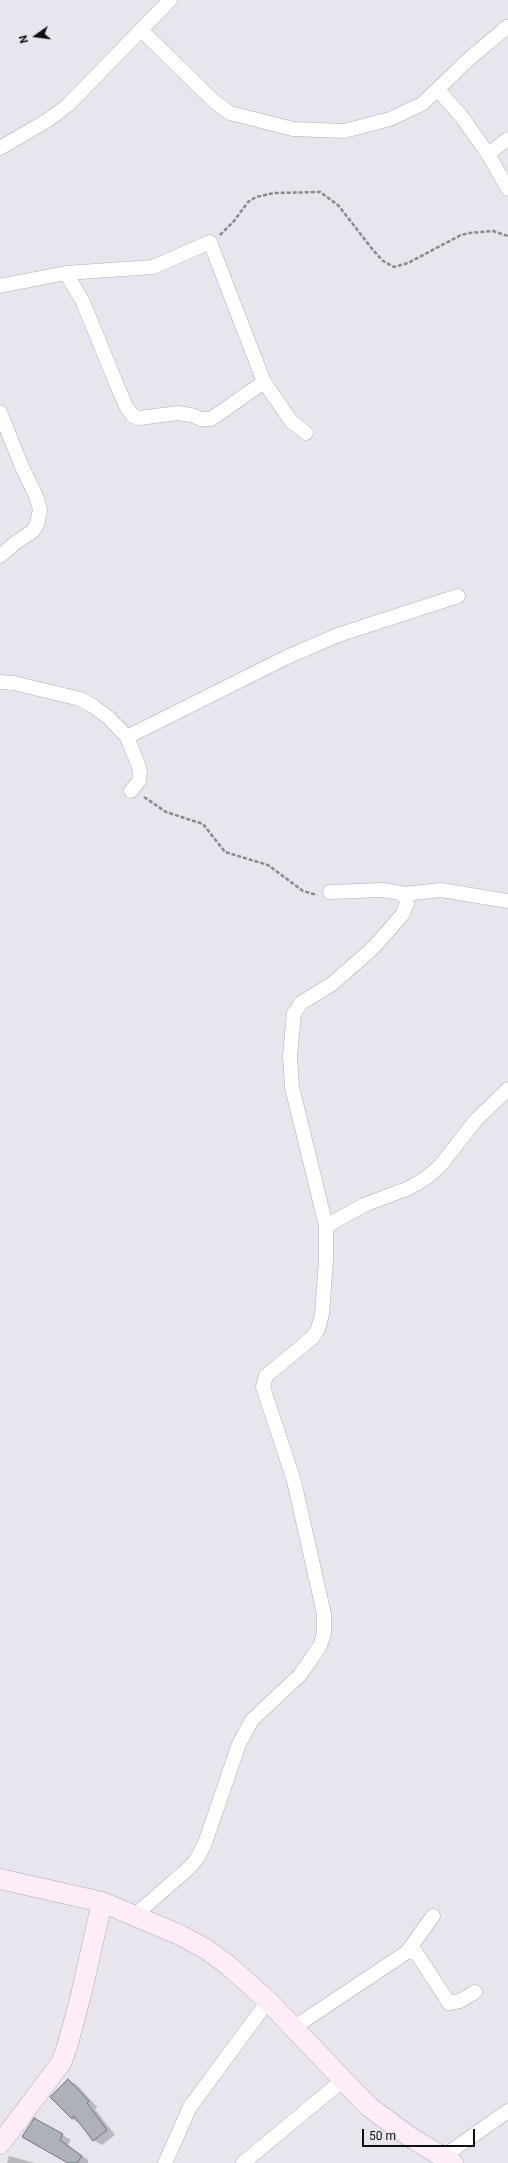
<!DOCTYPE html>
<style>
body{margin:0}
#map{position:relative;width:508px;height:2163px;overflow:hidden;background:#e9e5ee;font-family:Roboto,sans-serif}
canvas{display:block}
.north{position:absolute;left:16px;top:16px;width:40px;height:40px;-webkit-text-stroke:3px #e9e5ee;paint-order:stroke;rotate:256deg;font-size:11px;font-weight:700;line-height:16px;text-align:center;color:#0f0e11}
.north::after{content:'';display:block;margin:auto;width:14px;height:18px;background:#0f0e11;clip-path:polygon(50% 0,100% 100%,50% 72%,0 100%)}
.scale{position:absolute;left:362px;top:2129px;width:113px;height:18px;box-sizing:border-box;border:2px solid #0f0e11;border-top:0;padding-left:5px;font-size:12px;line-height:14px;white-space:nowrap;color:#0f0e11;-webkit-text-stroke:3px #e9e5ee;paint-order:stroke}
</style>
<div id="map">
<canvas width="508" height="2163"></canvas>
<div class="north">N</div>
<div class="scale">50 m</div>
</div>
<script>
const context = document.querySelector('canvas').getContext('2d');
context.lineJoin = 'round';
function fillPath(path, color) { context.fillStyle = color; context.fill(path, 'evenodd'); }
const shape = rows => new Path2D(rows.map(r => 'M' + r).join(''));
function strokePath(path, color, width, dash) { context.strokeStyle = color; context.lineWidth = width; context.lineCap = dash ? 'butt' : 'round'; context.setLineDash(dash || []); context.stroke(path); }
const shadow = shape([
 [68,2080,77,2085,97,2107,95,2109,115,2135,102,2145,93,2140,81,2124,72,2119,52,2097],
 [35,2119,71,2140,68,2145,88,2160,88,2163,70,2163],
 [9,2156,35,2163,7,2163]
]);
const building = shape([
 [68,2079,89,2101,87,2103,107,2130,93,2141,74,2116,72,2119,50,2097,68,2079],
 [34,2118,63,2134,60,2140,82,2156,77,2163,68,2163,22,2137,34,2118]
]);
const path = shape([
 [220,235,234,221,248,202,256,197,274,193,320,192,338,205,373,250,383,261,394,267,408,263,461,235,470,233,493,231,508,236],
 [144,797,166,812,203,824,225,852,268,865,303,891,317,895]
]);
const street = shape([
 [141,30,216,103,230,113,293,129,344,131,390,119,422,104,469,59,508,26],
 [438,90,462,117,488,154,508,189],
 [0,148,48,120,68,105,170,0],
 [488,154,508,139],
 [66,273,83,302,118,388,127,408,133,416,139,418,178,413,191,415,201,419,211,419,264,382,291,421,306,433],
 [0,286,66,273,153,267,210,242,264,382],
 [0,412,22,467,37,498,40,510,37,524,33,531,15,543,0,556],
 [0,682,14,683,80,699,93,706,109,718,127,737,138,764,140,772,139,781,131,791],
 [127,737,287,657,338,635,458,596],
 [403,894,441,890,508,901],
 [326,1226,364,1205,409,1188,426,1178,440,1166,476,1120,508,1089],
 [134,1916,190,1867,198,1857,205,1843,239,1744,252,1720,300,1675,320,1646,324,1633,324,1614,294,1481,263,1387,266,1376,313,1337,318,1329,322,1314,326,1260,326,1226,292,1087,290,1056,294,1013,301,1003,332,984,374,947,402,915,407,904,406,898,401,893,383,890,330,892],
 [407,1952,433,1916],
 [293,2028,407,1952,415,1951,449,2003,460,2001,475,1992],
 [444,2156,508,2111],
 [165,2163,190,2107,268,2001],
 [243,2163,343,2080]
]);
const secondary = shape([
 [0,1879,102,1902,180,1935,206,1949,229,1966,268,2001,368,2106,410,2137,453,2163],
 [0,2144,61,2063,67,2047,81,1995,102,1902]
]);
fillPath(shadow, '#0003');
fillPath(building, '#adb1b9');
strokePath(building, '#73767e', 1);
strokePath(street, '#b0acb5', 15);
strokePath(secondary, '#b0acb5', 21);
strokePath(path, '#8a888e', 2.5, [4, 2]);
strokePath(street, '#fff', 14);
strokePath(secondary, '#feecf8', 20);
</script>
